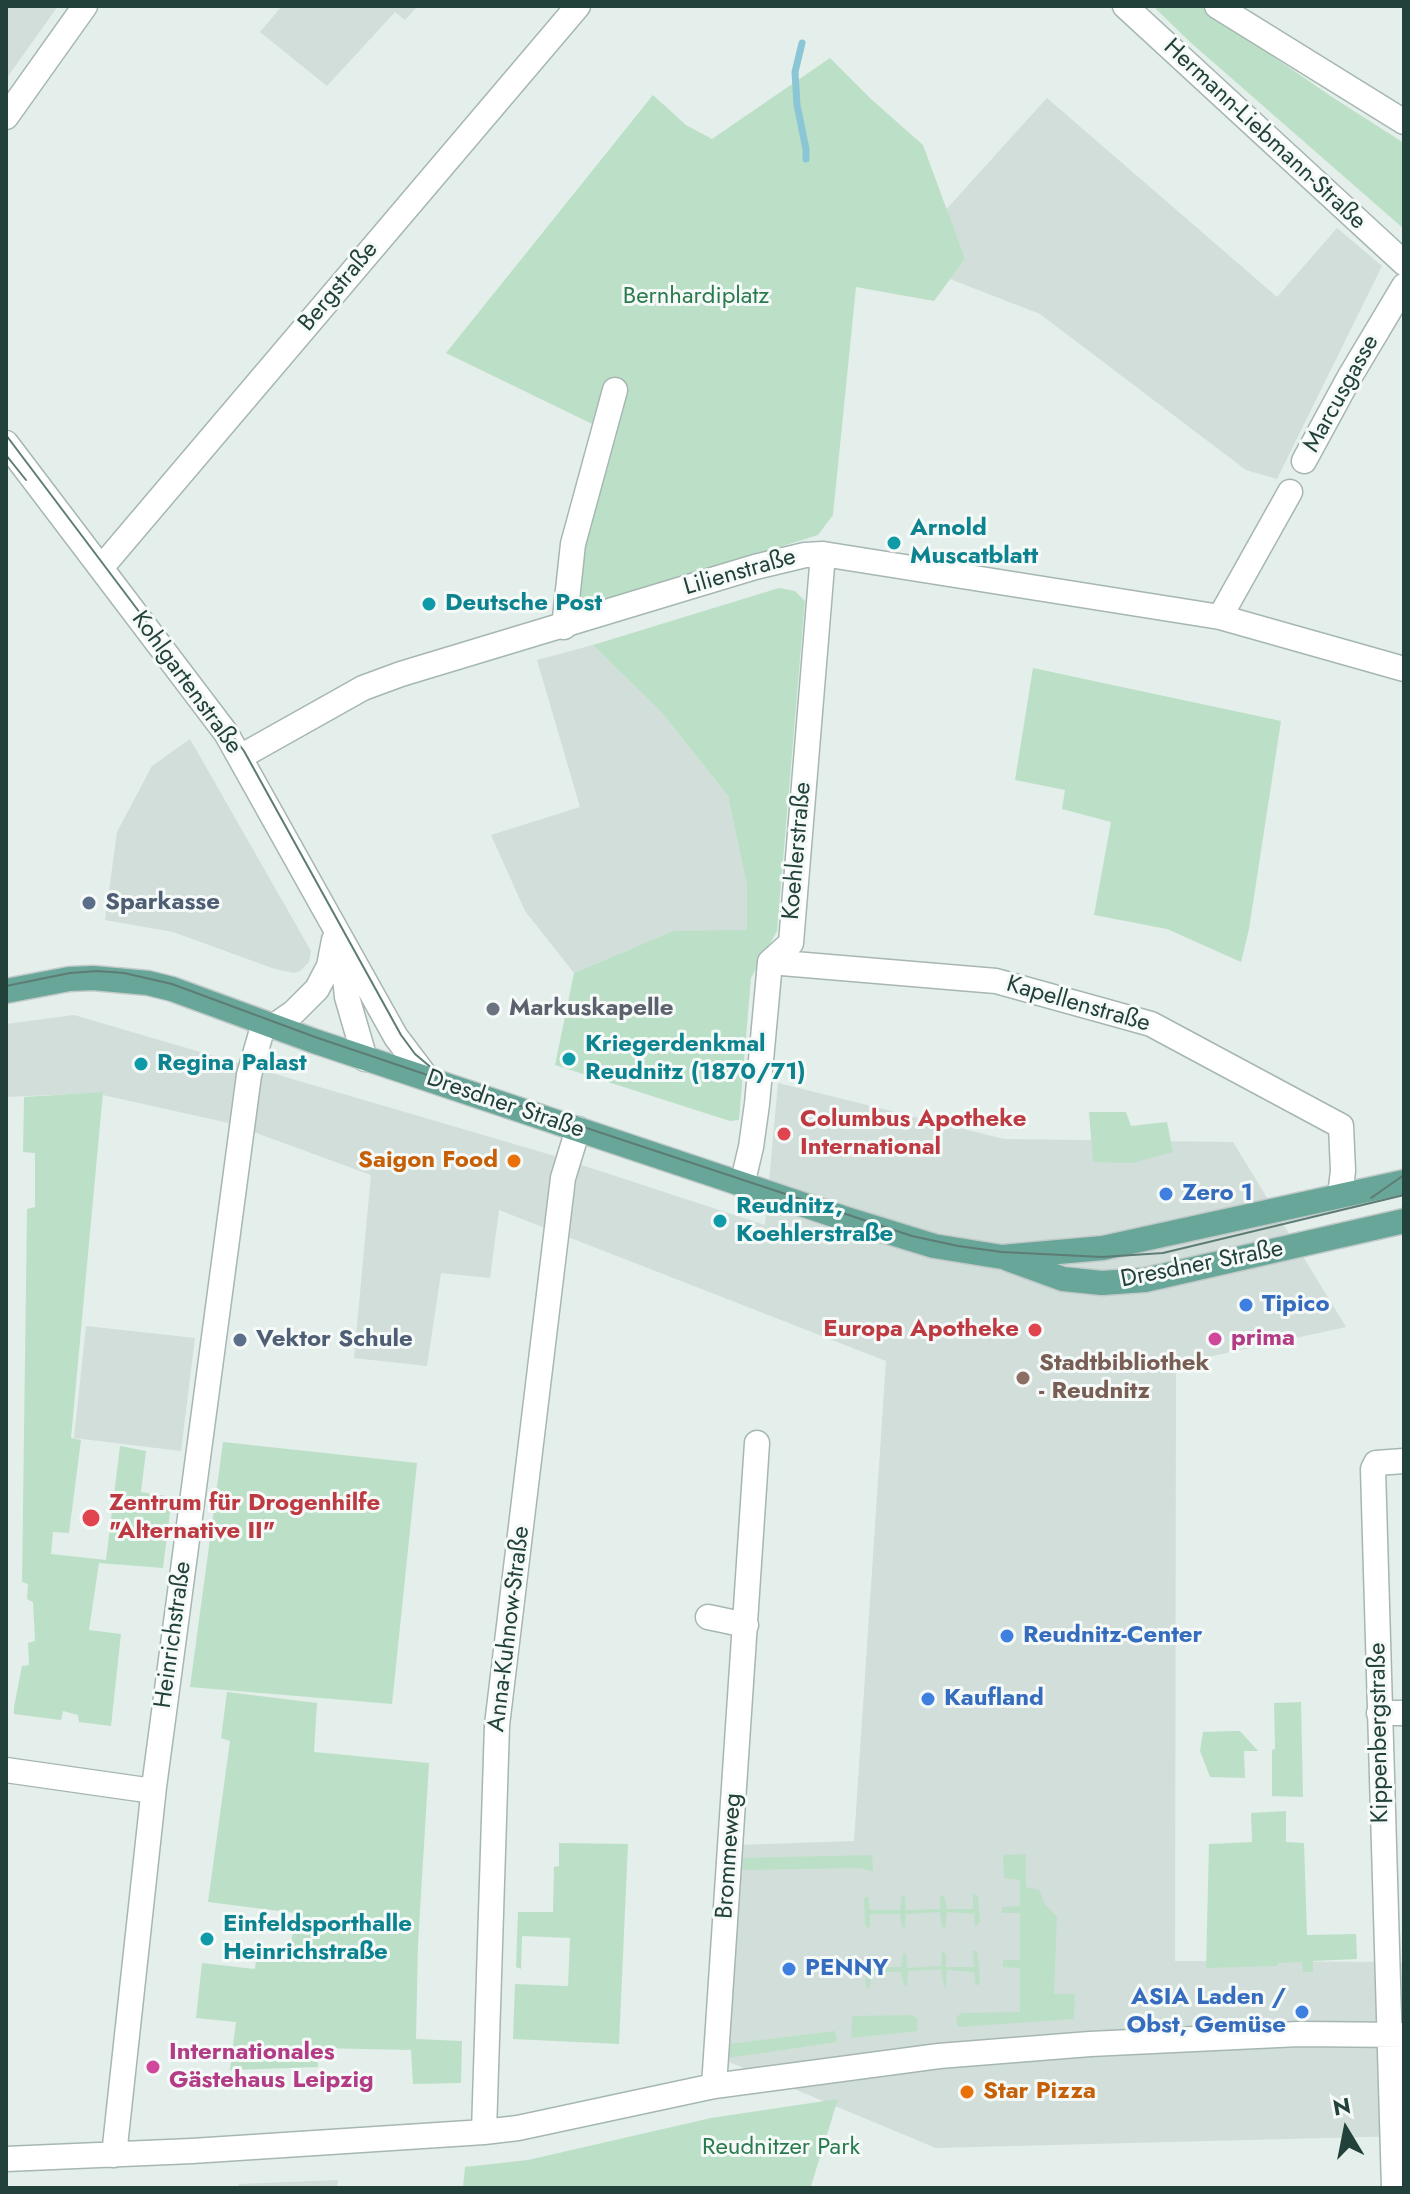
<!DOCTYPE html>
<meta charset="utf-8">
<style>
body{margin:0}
#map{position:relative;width:1410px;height:2194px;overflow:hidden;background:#e4eeea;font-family:Jost,sans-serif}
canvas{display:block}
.frame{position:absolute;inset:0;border:8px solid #22413a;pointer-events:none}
.north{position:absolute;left:1306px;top:2090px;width:80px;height:80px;-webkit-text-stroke:6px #f5faf8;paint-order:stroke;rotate:350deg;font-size:22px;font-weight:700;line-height:32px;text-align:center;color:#22413a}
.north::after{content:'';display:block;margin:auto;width:28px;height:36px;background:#22413a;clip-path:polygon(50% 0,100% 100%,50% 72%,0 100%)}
</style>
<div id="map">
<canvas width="1410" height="2194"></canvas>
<div class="frame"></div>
<div class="north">N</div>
</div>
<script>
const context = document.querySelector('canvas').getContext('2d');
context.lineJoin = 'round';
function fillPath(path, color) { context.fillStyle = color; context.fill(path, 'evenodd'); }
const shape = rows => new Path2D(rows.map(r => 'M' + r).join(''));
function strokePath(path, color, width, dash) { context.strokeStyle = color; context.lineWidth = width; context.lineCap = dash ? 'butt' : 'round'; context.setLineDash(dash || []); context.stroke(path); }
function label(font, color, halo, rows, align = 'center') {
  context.font = font + ' Jost,sans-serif'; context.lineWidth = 6; context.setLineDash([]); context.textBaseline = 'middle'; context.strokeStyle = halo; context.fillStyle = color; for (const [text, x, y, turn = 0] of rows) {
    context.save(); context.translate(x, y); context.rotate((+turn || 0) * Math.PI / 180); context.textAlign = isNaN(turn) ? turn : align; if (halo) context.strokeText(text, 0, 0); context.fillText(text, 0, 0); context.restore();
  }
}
const built = shape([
 [6,6,58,6,6,79],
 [282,6,418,6,405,20,395,12,327,86,260,32],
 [1047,98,1277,297,1337,228,1382,266,1277,479,1246,470,1040,314,950,279,965,259,942,214],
 [593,645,663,714,728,796,747,886,747,931,673,931,574,973,525,911,491,835,580,807,537,660],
 [190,739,311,951,309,962,300,971,294,973,275,969,173,932,105,920,117,832,152,766],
 [74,1015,548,1154,765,1225,778,1083,1004,1139,1233,1142,1346,1327,1176,1364,1175,1961,1404,1962,1404,2136,936,2148,727,2061,739,1845,854,1841,886,1361,499,1210,490,1278,441,1273,427,1366,354,1358,371,1175,229,1123,94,1093,6,1097,6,1024],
 [86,1326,195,1338,181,1451,74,1438],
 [338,2180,337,2188,238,2188,239,2184]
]);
const green = shape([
 [1153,6,1200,6,1332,97,1404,143,1404,229,1190,42],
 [830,58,871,99,923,145,965,259,934,301,856,287,833,515,818,535,595,605,570,617,598,473,617,436,446,353,653,95,686,125,712,139],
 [779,588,795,591,805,601,777,931,751,978,739,1120,730,1121,555,1065,574,973,673,931,747,930,747,886,728,796,663,714,593,645],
 [1033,668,1281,721,1249,929,1241,962,1167,929,1094,915,1111,822,1062,809,1065,790,1015,780],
 [103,1092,71,1438,81,1440,69,1533,53,1532,51,1554,106,1560,120,1446,146,1451,141,1492,172,1497,163,1568,99,1563,89,1630,121,1634,111,1726,79,1722,78,1715,63,1711,61,1720,14,1714,14,1707,22,1666,29,1665,28,1643,35,1641,33,1602,27,1599,28,1584,22,1582,27,1209,35,1207,35,1153,23,1152,24,1097],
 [1089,1112,1126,1112,1131,1126,1167,1122,1173,1152,1132,1163,1093,1162],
 [223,1442,417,1463,392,1704,190,1687],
 [227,1692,317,1703,314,1752,429,1763,418,1944,416,2039,462,2041,461,2083,413,2084,411,2050,317,2048,318,2067,230,2070,236,2022,196,2018,202,1963,255,1969,256,1959,289,1962,295,1913,208,1902,230,1741,221,1738],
 [1301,1702,1303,1797,1272,1796,1272,1750,1275,1749,1274,1703],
 [1235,1731,1240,1731,1258,1751,1244,1751,1245,1778,1210,1777,1200,1751,1203,1732],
 [1286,1811,1286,1842,1304,1843,1307,1935,1356,1934,1357,1959,1313,1961,1313,1972,1303,1972,1302,1962,1278,1963,1277,1966,1206,1968,1209,1844,1252,1842,1251,1813],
 [559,1843,628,1844,619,2044,513,2039,515,1984,568,1986,570,1938,522,1936,521,1969,516,1967,518,1912,553,1912,554,1867,559,1866],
 [1026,1854,1026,1887,1039,1890,1045,1904,1057,1917,1054,1994,1075,1994,1074,2019,958,2027,956,2017,962,2013,1020,2012,1020,1968,1003,1967,1003,1960,1020,1960,1020,1913,1002,1913,1002,1907,1020,1906,1020,1880,1004,1878,1003,1855],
 [872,1855,873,1872,860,1868,738,1870,739,1858],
 [973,1893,978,1896,980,1922,975,1927,974,1914,947,1912,945,1928,942,1927,940,1912,906,1914,905,1928,902,1927,900,1914,870,1914,870,1929,865,1925,864,1898,868,1896,870,1910,900,1910,902,1895,905,1896,906,1910,940,1909,940,1897,944,1895,947,1909,973,1909],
 [973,1951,977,1951,978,1955,980,1980,978,1985,975,1985,974,1972,947,1970,946,1986,944,1988,941,1969,908,1971,907,1985,904,1986,901,1972,871,1972,870,1989,866,1986,864,1960,869,1954,871,1967,901,1967,903,1953,906,1954,907,1968,941,1966,942,1952,946,1954,946,1967,974,1967],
 [913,2015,917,2019,918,2031,851,2038,852,2016],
 [835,2031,837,2042,728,2058,728,2044],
 [838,2099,811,2186,813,2188,463,2188,465,2167,528,2160,711,2118]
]);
const stream = shape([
 [802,43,795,72,797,105,806,149,806,159]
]);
const minor = shape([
 [1125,6,1404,263],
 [1217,6,1404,122],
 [6,117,85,6],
 [6,443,226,733,396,1037,427,1078],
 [1304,461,1349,378,1404,286],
 [101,568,578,6],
 [1220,617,1290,492],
 [564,627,573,544,615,390],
 [240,757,363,688,401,674,755,567,805,555,823,554,1220,617,1404,669],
 [342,949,347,997,365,1059],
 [770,962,996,981,1151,1024,1341,1126,1343,1171,1340,1195],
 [274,1026,294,1012,317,989,329,966,334,940],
 [742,1185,751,1147,757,1104,770,962,791,943,823,554],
 [708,1617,746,1625],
 [1379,1713,1404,1713],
 [6,1770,153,1791],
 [714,2086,757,1443],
 [484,2132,497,1725,563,1178,578,1129],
 [114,2155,154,1787,249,1075,264,1023],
 [6,2159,192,2151,484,2132,518,2128,714,2086,939,2056,1090,2044,1299,2034,1404,2035],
 [1394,2188,1373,1469,1376,1463,1404,1461]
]);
const major = shape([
 [6,991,69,979,93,978,148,983,172,989,314,1041,843,1218,934,1246,1002,1257,1103,1248,1404,1182],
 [1008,1259,1063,1279,1102,1283,1145,1280,1404,1221]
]);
const tram = shape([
 [6,435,244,751,401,1035,415,1054,440,1075],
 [6,455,26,480],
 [6,986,70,973,97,971,124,973,172,984,315,1037,463,1087,912,1236,958,1246,1002,1252,1102,1257,1163,1253,1404,1195],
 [1371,1198,1404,1175]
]);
const markers = [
 [894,543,8,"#0f9aa8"],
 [429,604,8,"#0f9aa8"],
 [89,903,8,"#5c6f8a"],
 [493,1009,8,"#6b7280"],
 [569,1059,8,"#0f9aa8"],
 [141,1064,8,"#0f9aa8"],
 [784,1134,8,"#e0444e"],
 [514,1161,8,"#e8710a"],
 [1166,1194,8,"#3f7fe0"],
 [720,1221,8,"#0f9aa8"],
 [1246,1305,8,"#3f7fe0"],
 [1035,1330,8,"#e0444e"],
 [1215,1339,8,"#d1479c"],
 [240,1340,8,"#5c6f8a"],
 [1023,1378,8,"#8d6e63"],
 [91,1518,10,"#e0444e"],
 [1007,1636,8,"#3f7fe0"],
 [928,1699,8,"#3f7fe0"],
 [207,1939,8,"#0f9aa8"],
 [789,1969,8,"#3f7fe0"],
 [1302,2012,8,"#3f7fe0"],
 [153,2067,8,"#d1479c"],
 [967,2092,8,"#e8710a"]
];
const streetNames = [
 ["Hermann-Liebmann-Straße",1264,135,43],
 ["Bergstraße",339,287,-50],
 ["Marcusgasse",1342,394,-61],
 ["Lilienstraße",740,573,-16],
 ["Kohlgartenstraße",186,683,54],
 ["Koehlerstraße",798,851,-85],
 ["Kapellenstraße",1078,1005,16],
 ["Dresdner Straße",505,1105,19],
 ["Dresdner Straße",1202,1265,-11],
 ["Anna-Kuhnow-Straße",510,1629,-83],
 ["Heinrichstraße",174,1635,-82],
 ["Kippenbergstraße",1380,1733,-91],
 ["Brommeweg",730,1856,-86]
];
const parkNames = [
 ["Bernhardiplatz",696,297],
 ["Reudnitzer Park",781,2148]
];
const cultureNames = [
 ["Arnold",910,529],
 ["Muscatblatt",910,557],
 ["Deutsche Post",445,604],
 ["Kriegerdenkmal",585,1045],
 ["Reudnitz (1870/71)",585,1073],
 ["Regina Palast",157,1064],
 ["Reudnitz,",736,1207],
 ["Koehlerstraße",736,1235],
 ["Einfeldsporthalle",223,1925],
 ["Heinrichstraße",223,1953]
];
const serviceNames = [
 ["Sparkasse",105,903],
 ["Vektor Schule",256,1340]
];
const worshipNames = [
 ["Markuskapelle",509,1009]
];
const healthNames = [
 ["Columbus Apotheke",800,1120],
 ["International",800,1148],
 ["Europa Apotheke",1019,1330,"right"],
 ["Zentrum für Drogenhilfe",109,1504],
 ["\"Alternative II\"",109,1532]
];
const foodNames = [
 ["Saigon Food",498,1161],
 ["Star Pizza",983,2092,"left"]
];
const shopNames = [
 ["Zero 1",1182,1194],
 ["Tipico",1262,1305],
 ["Reudnitz-Center",1023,1636],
 ["Kaufland",944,1699],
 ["PENNY",805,1969],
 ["ASIA Laden /",1286,1998,"right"],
 ["Obst, Gemüse",1286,2026,"right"]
];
const hotelNames = [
 ["prima",1231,1339],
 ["Internationales",169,2053],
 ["Gästehaus Leipzig",169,2081]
];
const educationNames = [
 ["Stadtbibliothek",1039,1364],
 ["- Reudnitz",1039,1392]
];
fillPath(built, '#d2ded9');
fillPath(green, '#bce0c7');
strokePath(stream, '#8ac6d5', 7);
strokePath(minor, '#a6b7b2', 27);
strokePath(major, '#c1cac8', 27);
strokePath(minor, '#fff', 24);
strokePath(major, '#67a698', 24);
strokePath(tram, '#5d7c75', 2);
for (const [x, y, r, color] of markers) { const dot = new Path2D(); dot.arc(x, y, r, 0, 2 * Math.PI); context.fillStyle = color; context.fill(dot); strokePath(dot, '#f5faf8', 3); }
label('24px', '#22413a', '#f5faf8', streetNames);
label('24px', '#2a7a4d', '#f5faf8', parkNames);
label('bold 24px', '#0d838f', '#f5faf8', cultureNames, 'left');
label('bold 24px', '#4e5e75', '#f5faf8', serviceNames, 'left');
label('bold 24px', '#5b616d', '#f5faf8', worshipNames, 'left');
label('bold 24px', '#be3a42', '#f5faf8', healthNames, 'left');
label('bold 24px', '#c56008', '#f5faf8', foodNames, 'right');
label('bold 24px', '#366cbe', '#f5faf8', shopNames, 'left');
label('bold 24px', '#b23c85', '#f5faf8', hotelNames, 'left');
label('bold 24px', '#785e54', '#f5faf8', educationNames, 'left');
</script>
